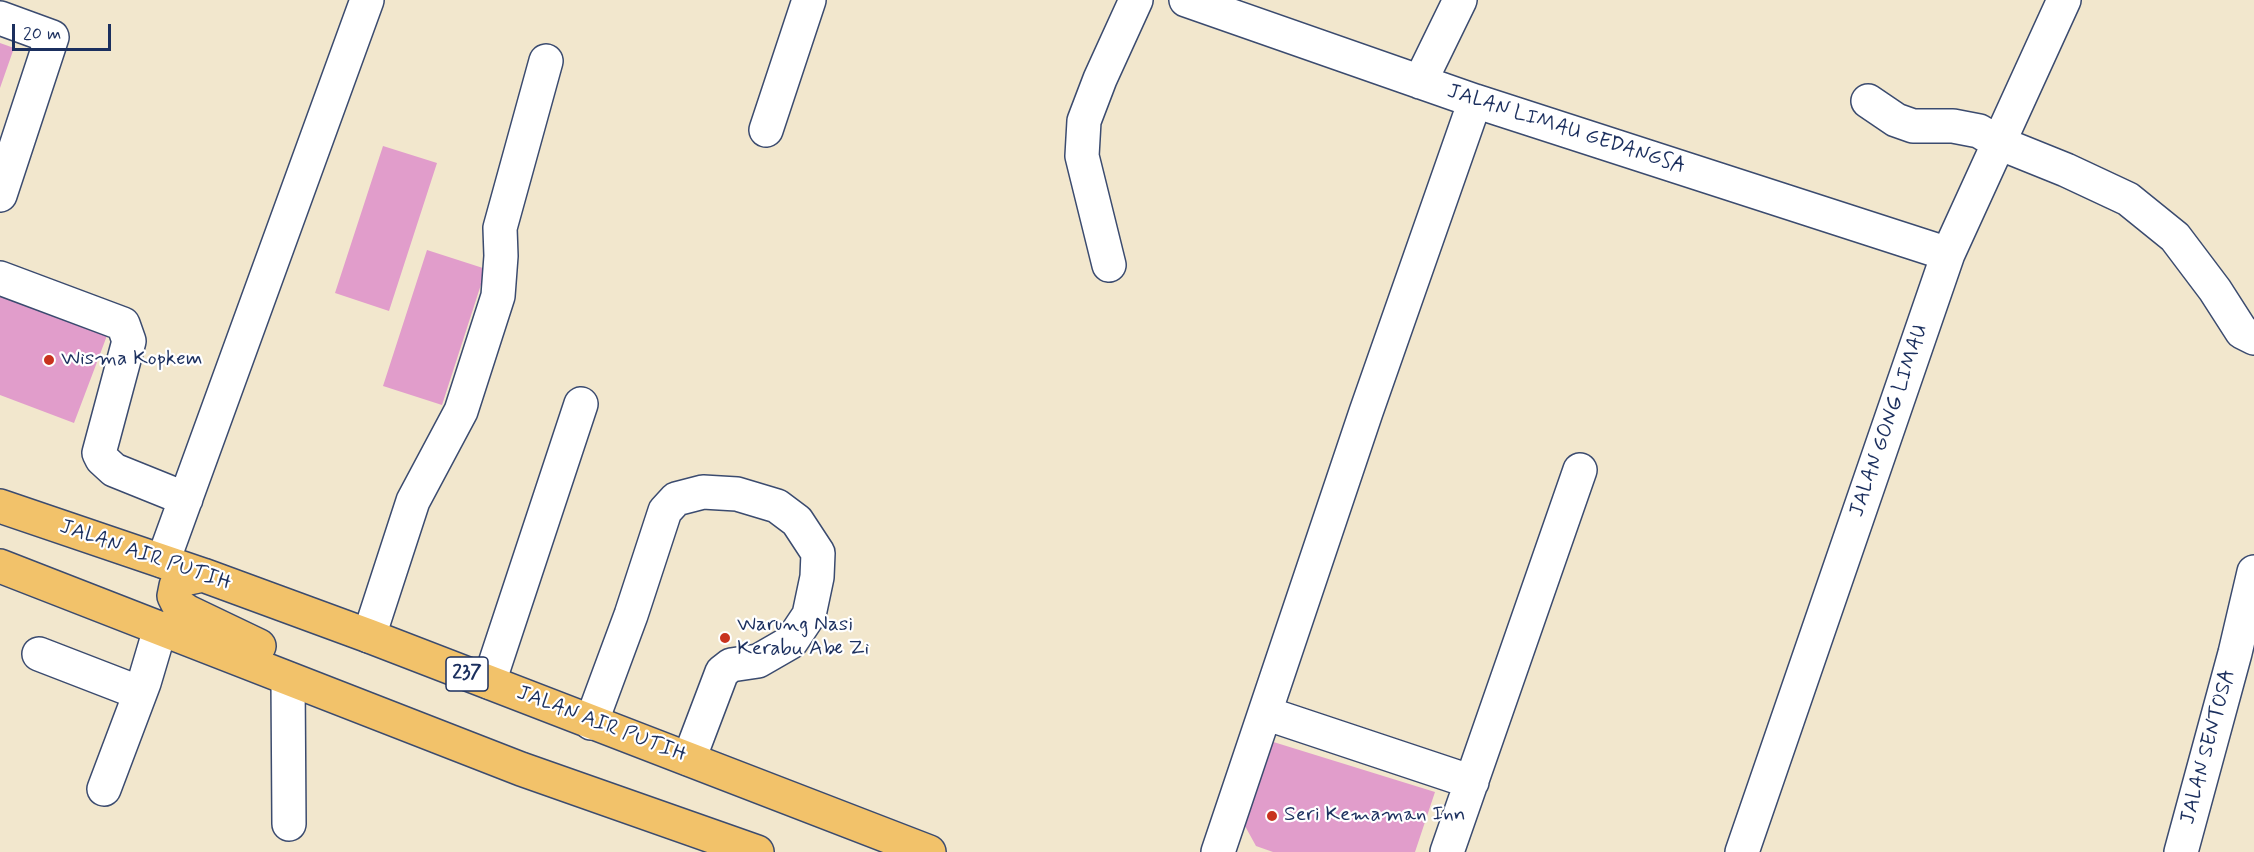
<!DOCTYPE html>
<style>
body{margin:0}
#map{position:relative;width:2254px;height:852px;overflow:hidden;background:#f2e7cd;font-family:Mynerve,sans-serif}
canvas{display:block}
.scale{position:absolute;left:12px;top:24px;width:99px;height:27px;box-sizing:border-box;border:3px solid #1b2f5e;border-top:0;padding-left:8px;font-size:18px;line-height:21px;white-space:nowrap;color:#1b2f5e;-webkit-text-stroke:4px #fff;paint-order:stroke}
</style>
<div id="map">
<canvas width="2254" height="852"></canvas>
<div class="scale">20 m</div>
</div>
<script>
const context = document.querySelector('canvas').getContext('2d');
context.lineJoin = 'round';
function fillPath(path, color) { context.fillStyle = color; context.fill(path, 'evenodd'); }
const shape = rows => new Path2D(rows.map(r => 'M' + r).join(''));
function strokePath(path, color, width, dash) { context.strokeStyle = color; context.lineWidth = width; context.lineCap = dash ? 'butt' : 'round'; context.setLineDash(dash || []); context.stroke(path); }
function label(font, color, halo, rows, align = 'center') {
  context.font = font + ' Mynerve,sans-serif'; context.lineWidth = 4.5; context.setLineDash([]); context.textBaseline = 'middle'; context.strokeStyle = halo; context.fillStyle = color; for (const [text, x, y, turn = 0] of rows) {
    context.save(); context.translate(x, y); context.rotate((+turn || 0) * Math.PI / 180); context.textAlign = isNaN(turn) ? turn : align; if (halo) context.strokeText(text, 0, 0); context.fillText(text, 0, 0); context.restore();
  }
}
const building = shape([
 [0,43,14,48,0,88],
 [383,146,437,163,389,311,335,293],
 [427,250,486,269,442,405,383,386],
 [0,283,111,325,74,423,0,395],
 [1267,740,1435,792,1415,852,1273,852,1256,846,1240,817]
]);
const minor = shape([
 [1186,0,1475,101,1948,254],
 [0,18,52,37,0,195],
 [1420,82,1460,0],
 [1868,101,1896,120,1913,126,1953,126,1979,131,1999,143,2066,170,2128,199,2175,237,2215,290,2242,332,2254,338],
 [766,130,809,0],
 [1109,265,1082,156,1084,121,1100,79,1136,0],
 [0,278,123,324,129,341,99,453,102,459,114,470,186,499],
 [163,561,367,0],
 [369,636,413,501,461,411,498,296,501,256,500,228,546,61],
 [39,654,140,693],
 [288,679,289,824],
 [489,682,581,404],
 [1265,713,1472,782],
 [591,723,631,615,665,511,676,499,703,492,737,494,777,506,797,521,818,553,817,577,809,615,791,642,758,661,731,665,722,672,689,759],
 [104,789,144,683,160,629],
 [1218,852,1366,412,1475,101],
 [1447,852,1580,470],
 [1742,852,1948,254,2064,0],
 [2181,852,2235,653,2254,572]
]);
const major = shape([
 [0,506,203,575,369,636,929,852],
 [0,566,521,769,757,852],
 [203,575,184,579,176,586,174,596,179,606,188,612,259,646]
]);
const markers = [
 [49,360,6,"#c8321e"],
 [725,638,6,"#c8321e"],
 [1272,816,6,"#c8321e"]
];
const shields = [
 [467,674,42]
];
const shieldNames = [
 ["237",467,674]
];
const streetNames = [
 ["JALAN LIMAU GEDANGSA",1566,130,18],
 ["JALAN GONG LIMAU",1890,421,-71],
 ["JALAN AIR PUTIH",145,556,19],
 ["JALAN AIR PUTIH",601,725,21],
 ["JALAN SENTOSA",2209,747,-75]
];
const poiNames = [
 ["Wisma Kopkem",61,360],
 ["Warung Nasi",737,626],
 ["Kerabu Abe Zi",737,650],
 ["Seri Kemaman Inn",1284,816]
];
fillPath(building, '#e19dcb');
strokePath(minor, '#3b4b6f', 36);
strokePath(major, '#3b4b6f', 36);
strokePath(minor, '#fff', 33);
strokePath(major, '#f2c26a', 33);
for (const [x, y, r, color] of markers) { const dot = new Path2D(); dot.arc(x, y, r, 0, 2 * Math.PI); context.fillStyle = color; context.fill(dot); strokePath(dot, '#fff', 2); }
for (const [x, y, w] of shields) { const box = new Path2D(); box.roundRect(x - w / 2, y - 17, w, 34, 4.5); context.fillStyle = '#fff'; context.fill(box); strokePath(box, '#1b2f5e', 1.5); }
label('bold 20px', '#1b2f5e', null, shieldNames);
label('21px', '#1b2f5e', '#fff', streetNames);
label('21px', '#1b2f5e', '#fff', poiNames, 'left');
</script>
